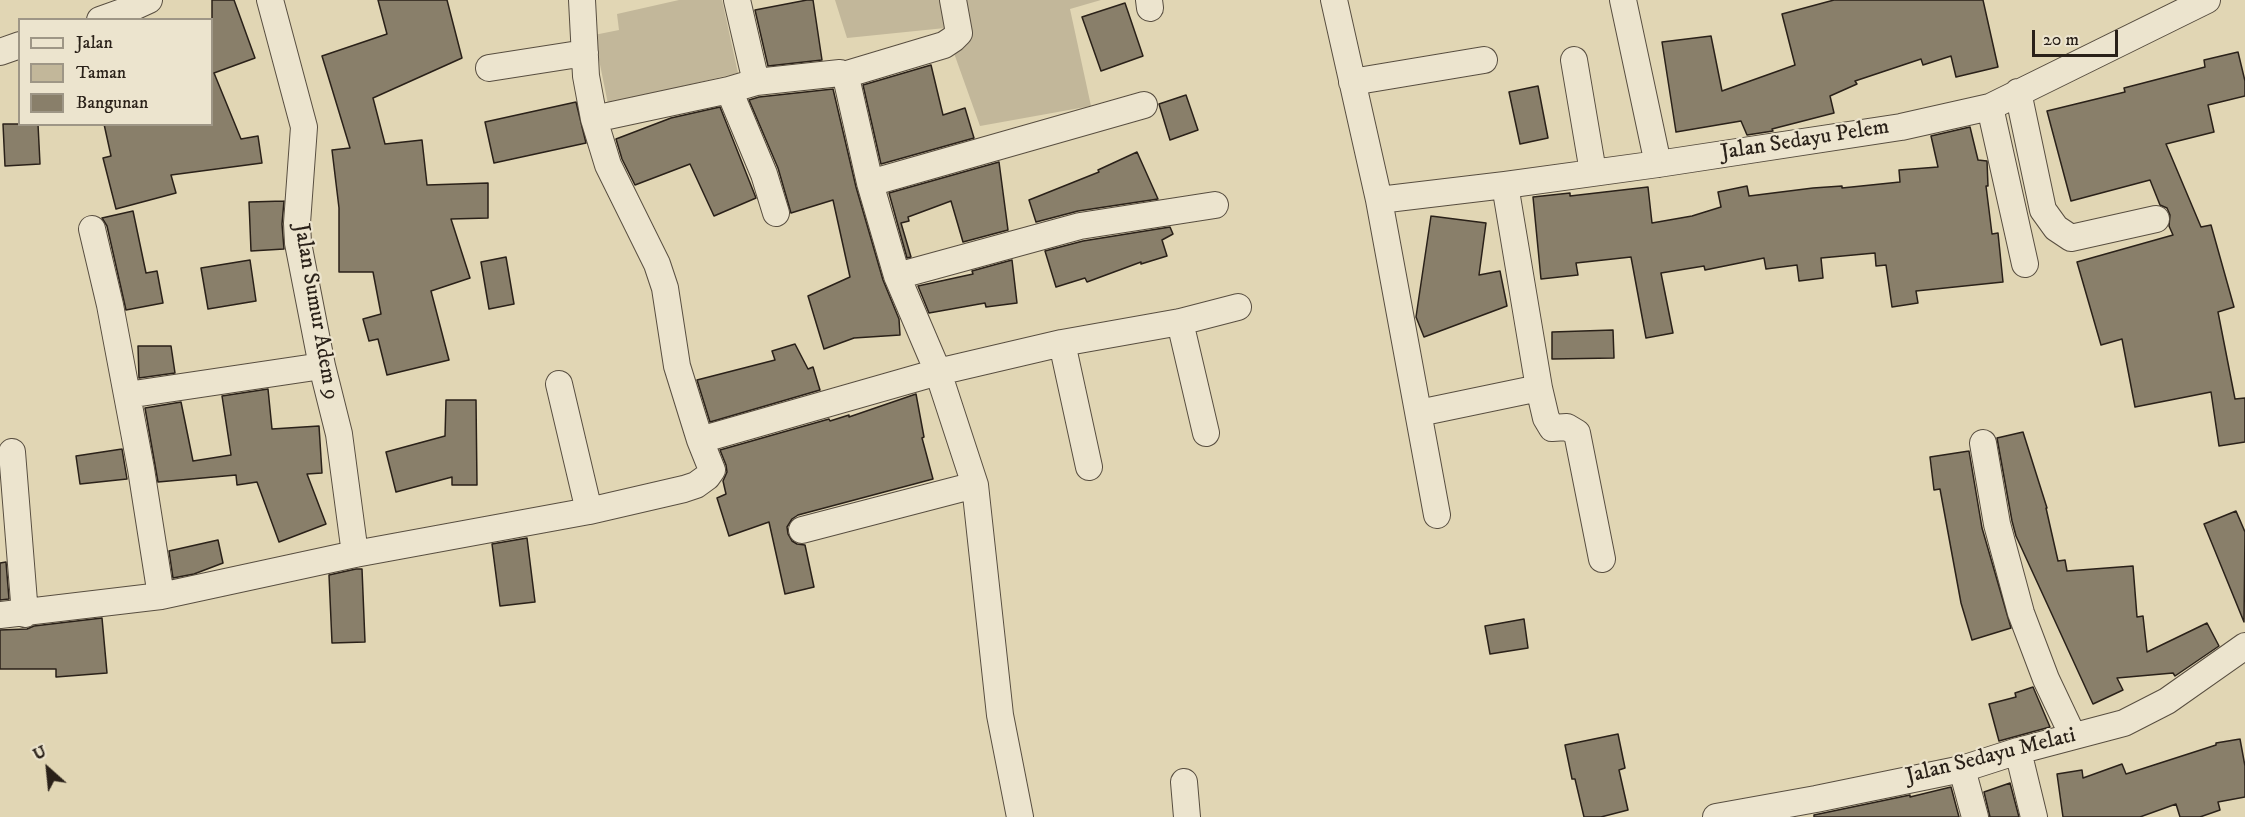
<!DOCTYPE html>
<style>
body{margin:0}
#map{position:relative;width:2245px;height:817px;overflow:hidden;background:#e1d6b4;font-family:"IM FELL DW Pica",serif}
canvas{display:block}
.legend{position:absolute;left:18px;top:18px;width:195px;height:108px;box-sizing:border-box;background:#ece4ce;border:2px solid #9e9686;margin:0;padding:8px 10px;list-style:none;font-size:18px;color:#2a2119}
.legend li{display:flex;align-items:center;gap:12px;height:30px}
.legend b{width:30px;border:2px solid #9e9686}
.north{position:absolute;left:18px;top:739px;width:60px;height:60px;-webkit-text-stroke:4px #ece4ce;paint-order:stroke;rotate:333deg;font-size:16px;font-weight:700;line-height:24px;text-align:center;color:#2a2119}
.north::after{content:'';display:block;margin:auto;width:21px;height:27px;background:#2a2119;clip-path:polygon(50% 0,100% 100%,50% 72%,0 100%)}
.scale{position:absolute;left:2032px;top:30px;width:86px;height:27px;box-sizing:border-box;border:3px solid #2a2119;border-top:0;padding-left:8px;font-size:18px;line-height:21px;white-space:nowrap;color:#2a2119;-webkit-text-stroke:4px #ece4ce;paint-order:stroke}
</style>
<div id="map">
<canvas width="2245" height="817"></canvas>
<ul class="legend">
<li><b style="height:8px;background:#ece4ce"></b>Jalan</li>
<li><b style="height:16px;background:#c2b79a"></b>Taman</li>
<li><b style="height:16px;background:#897f6a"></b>Bangunan</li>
</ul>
<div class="north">U</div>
<div class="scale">20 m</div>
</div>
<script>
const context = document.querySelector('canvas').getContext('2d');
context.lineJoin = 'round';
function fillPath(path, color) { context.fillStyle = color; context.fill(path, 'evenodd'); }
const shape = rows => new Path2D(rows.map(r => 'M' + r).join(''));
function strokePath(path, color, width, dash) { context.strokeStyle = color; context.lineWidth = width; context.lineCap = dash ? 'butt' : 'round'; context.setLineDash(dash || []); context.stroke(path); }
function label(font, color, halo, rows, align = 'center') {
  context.font = font + ' "IM FELL DW Pica",serif'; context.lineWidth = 4.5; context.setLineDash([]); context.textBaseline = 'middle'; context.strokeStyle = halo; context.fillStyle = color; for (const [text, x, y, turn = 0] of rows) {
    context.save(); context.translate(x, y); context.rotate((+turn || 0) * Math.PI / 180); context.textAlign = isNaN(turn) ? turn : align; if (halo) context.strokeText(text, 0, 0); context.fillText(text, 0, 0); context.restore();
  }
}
const green = shape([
 [679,0,722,0,738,73,608,104,594,35,619,30,617,14],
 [835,0,1101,0,1070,9,1091,106,980,126,945,28,847,38]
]);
const building = shape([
 [212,0,234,0,255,58,214,73,241,139,258,136,262,163,171,175,176,193,116,209,103,158,111,156,104,124,212,124,212,0],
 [378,0,447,0,462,58,373,98,385,144,422,140,427,185,488,183,488,218,451,219,470,278,431,291,449,360,387,375,378,339,369,341,363,319,381,314,373,272,339,272,339,208,332,150,350,148,322,56,387,34,378,0],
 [807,0,813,0,822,60,768,66,755,10,807,0],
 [1834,0,1983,0,1998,67,1956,77,1951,56,1923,65,1921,59,1855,81,1857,84,1830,96,1834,113,1772,129,1773,131,1747,135,1741,121,1676,132,1662,42,1711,36,1722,91,1795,65,1782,14,1834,0],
 [1125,3,1143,56,1101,71,1082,17,1125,3],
 [2238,52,2245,81,2245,96,2208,105,2214,132,2166,144,2201,227,2211,225,2234,307,2218,312,2235,399,2245,398,2245,442,2219,446,2211,392,2135,407,2122,339,2101,345,2077,262,2173,235,2169,226,2170,215,2167,208,2160,205,2150,180,2071,201,2047,111,2125,92,2124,88,2205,67,2204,60,2238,52],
 [931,65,943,115,965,108,974,138,881,164,863,85,931,65],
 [1538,86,1548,138,1520,144,1509,92,1538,86],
 [833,89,856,187,883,280,899,319,900,335,854,338,824,349,808,296,850,277,833,200,791,213,778,168,749,100,759,97,833,89],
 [1186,95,1198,130,1170,140,1159,104,1186,95],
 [576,102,586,143,494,163,485,122,576,102],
 [720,107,756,198,714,216,690,164,635,185,622,159,616,139,671,118,720,107],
 [3,124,38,124,40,164,5,166,3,124],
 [1970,127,1978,160,1987,161,1988,186,1986,186,1992,234,1998,233,2003,282,1916,291,1918,303,1892,307,1886,265,1876,266,1875,253,1821,258,1823,278,1799,281,1797,265,1766,269,1764,258,1705,270,1704,266,1661,273,1673,333,1646,338,1631,257,1576,263,1578,275,1541,279,1533,197,1570,193,1570,196,1648,187,1652,223,1692,216,1721,207,1718,192,1747,186,1749,196,1813,188,1842,186,1842,188,1900,182,1899,170,1938,167,1931,136,1970,127],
 [1137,152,1158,199,1078,211,1036,222,1029,200,1099,172,1098,170,1137,152],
 [999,162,1008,230,963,242,951,201,908,217,909,221,901,223,911,257,907,258,889,193,999,162],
 [284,201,282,224,284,249,251,251,249,202,284,201],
 [133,211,146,273,157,271,163,303,126,310,107,226,102,218,133,211],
 [1431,216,1486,223,1479,275,1500,271,1507,306,1424,337,1416,317,1431,216],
 [1170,227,1173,234,1162,240,1167,256,1141,264,1141,262,1087,282,1085,278,1056,287,1045,251,1083,241,1170,227],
 [506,257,514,304,489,309,481,262,506,257],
 [250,260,256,301,208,309,201,268,250,260],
 [1012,260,1017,303,986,307,985,303,929,313,918,286,973,274,972,271,1012,260],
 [1613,330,1614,358,1552,359,1552,332,1613,330],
 [795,344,808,369,813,367,820,390,710,422,697,380,775,360,772,351,795,344],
 [138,346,171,346,175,373,139,378,138,346],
 [268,389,272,429,319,426,322,473,307,474,326,524,279,542,257,482,237,485,236,475,158,482,145,408,181,402,193,461,231,455,222,396,268,389],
 [916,394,924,437,922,438,933,479,798,515,792,519,787,527,788,534,792,541,797,544,805,545,814,587,785,594,769,522,729,536,717,498,726,494,723,481,727,472,726,465,720,450,829,419,830,421,849,415,849,417,916,394],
 [446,400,476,400,477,485,452,485,452,477,396,492,386,452,445,436,446,400],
 [2023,432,2047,508,2046,508,2058,561,2065,560,2067,571,2133,566,2137,617,2143,616,2147,652,2207,623,2219,646,2175,676,2173,673,2117,678,2123,690,2093,704,2016,536,2012,521,1997,438,2023,432],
 [122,449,127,479,80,484,76,456,122,449],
 [1969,451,1982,528,2011,628,1972,640,1961,603,1940,489,1934,490,1930,457,1969,451],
 [2236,511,2245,532,2244,622,2204,524,2236,511],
 [527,538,535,602,500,606,492,544,527,538],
 [218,540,223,563,194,574,173,578,169,551,218,540],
 [6,562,9,599,0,600,0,563,6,562],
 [356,569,362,569,365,642,332,643,329,575,356,569],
 [102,618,107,673,56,677,56,669,0,669,0,630,27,629,34,626,102,618],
 [1524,619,1528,648,1490,654,1485,626,1524,619],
 [2033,687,2050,727,1999,741,1989,704,2016,697,2015,693,2033,687],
 [1618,734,1625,768,1619,770,1628,810,1601,817,1584,817,1575,779,1572,779,1565,745,1618,734],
 [2240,739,2245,766,2245,797,2218,802,2220,810,2200,817,2180,817,2176,804,2140,817,2063,817,2057,774,2082,770,2083,778,2122,764,2126,774,2216,745,2216,743,2240,739],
 [2010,783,2019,817,1990,817,1984,792,2010,783],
 [1951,787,1959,817,1814,817,1814,815,1910,795,1910,797,1951,787]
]);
const street = shape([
 [270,0,304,127,297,223,298,243,322,366,339,434,355,554],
 [1149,0,1150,8],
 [1334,0,1379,200,1437,515],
 [1623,0,1658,164],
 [100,20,125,11,149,0],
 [0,52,20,45],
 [1574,60,1593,172],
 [489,68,585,53],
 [844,75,944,45,953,39,959,33,953,0],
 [756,82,840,73,846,77,870,183,897,276,938,372,975,485,1000,715,1020,817],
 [1352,82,1484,60],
 [729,90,764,174,776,213],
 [2018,92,2043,210,2056,228,2071,238,2156,219],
 [1990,107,2025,264],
 [594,119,729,90,756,82,737,0],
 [870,183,1144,105],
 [1505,185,1539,388,1546,418,1552,428,1567,427,1577,433,1602,559],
 [1379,200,1505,185,1658,164,1901,127,1990,107,2207,0],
 [92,229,110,305,141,469,161,596],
 [897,276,1080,226,1215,205],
 [1180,322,1206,433],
 [1062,343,1089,467],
 [559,384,589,511],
 [127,395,322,366],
 [1419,413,1539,388],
 [700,440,938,372,1062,343,1180,322,1238,307],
 [1983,443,1997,524,2021,613,2046,679,2073,736],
 [12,452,25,614],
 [802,530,975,485],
 [0,615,161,596,355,554,589,511,684,489,696,485,707,477,712,470,700,440,677,366,665,288,657,264,608,165,594,119,586,76,582,0],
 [2018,751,2034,817],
 [1962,769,1975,817],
 [1184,782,1187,817],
 [1716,817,1816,799,1962,769,2018,751,2124,723,2167,701,2245,646]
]);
const streetNames = [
 ["Jalan Sedayu Pelem",1805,141,-9],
 ["Jalan Sumur Adem 9",315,312,80],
 ["Jalan Sedayu Melati",1991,757,-14]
];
fillPath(green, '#c2b79a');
fillPath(building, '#897f6a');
strokePath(building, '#2a2119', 1.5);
strokePath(street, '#584e40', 28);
strokePath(street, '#ece4ce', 26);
label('22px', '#2a2119', '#ece4ce', streetNames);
</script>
